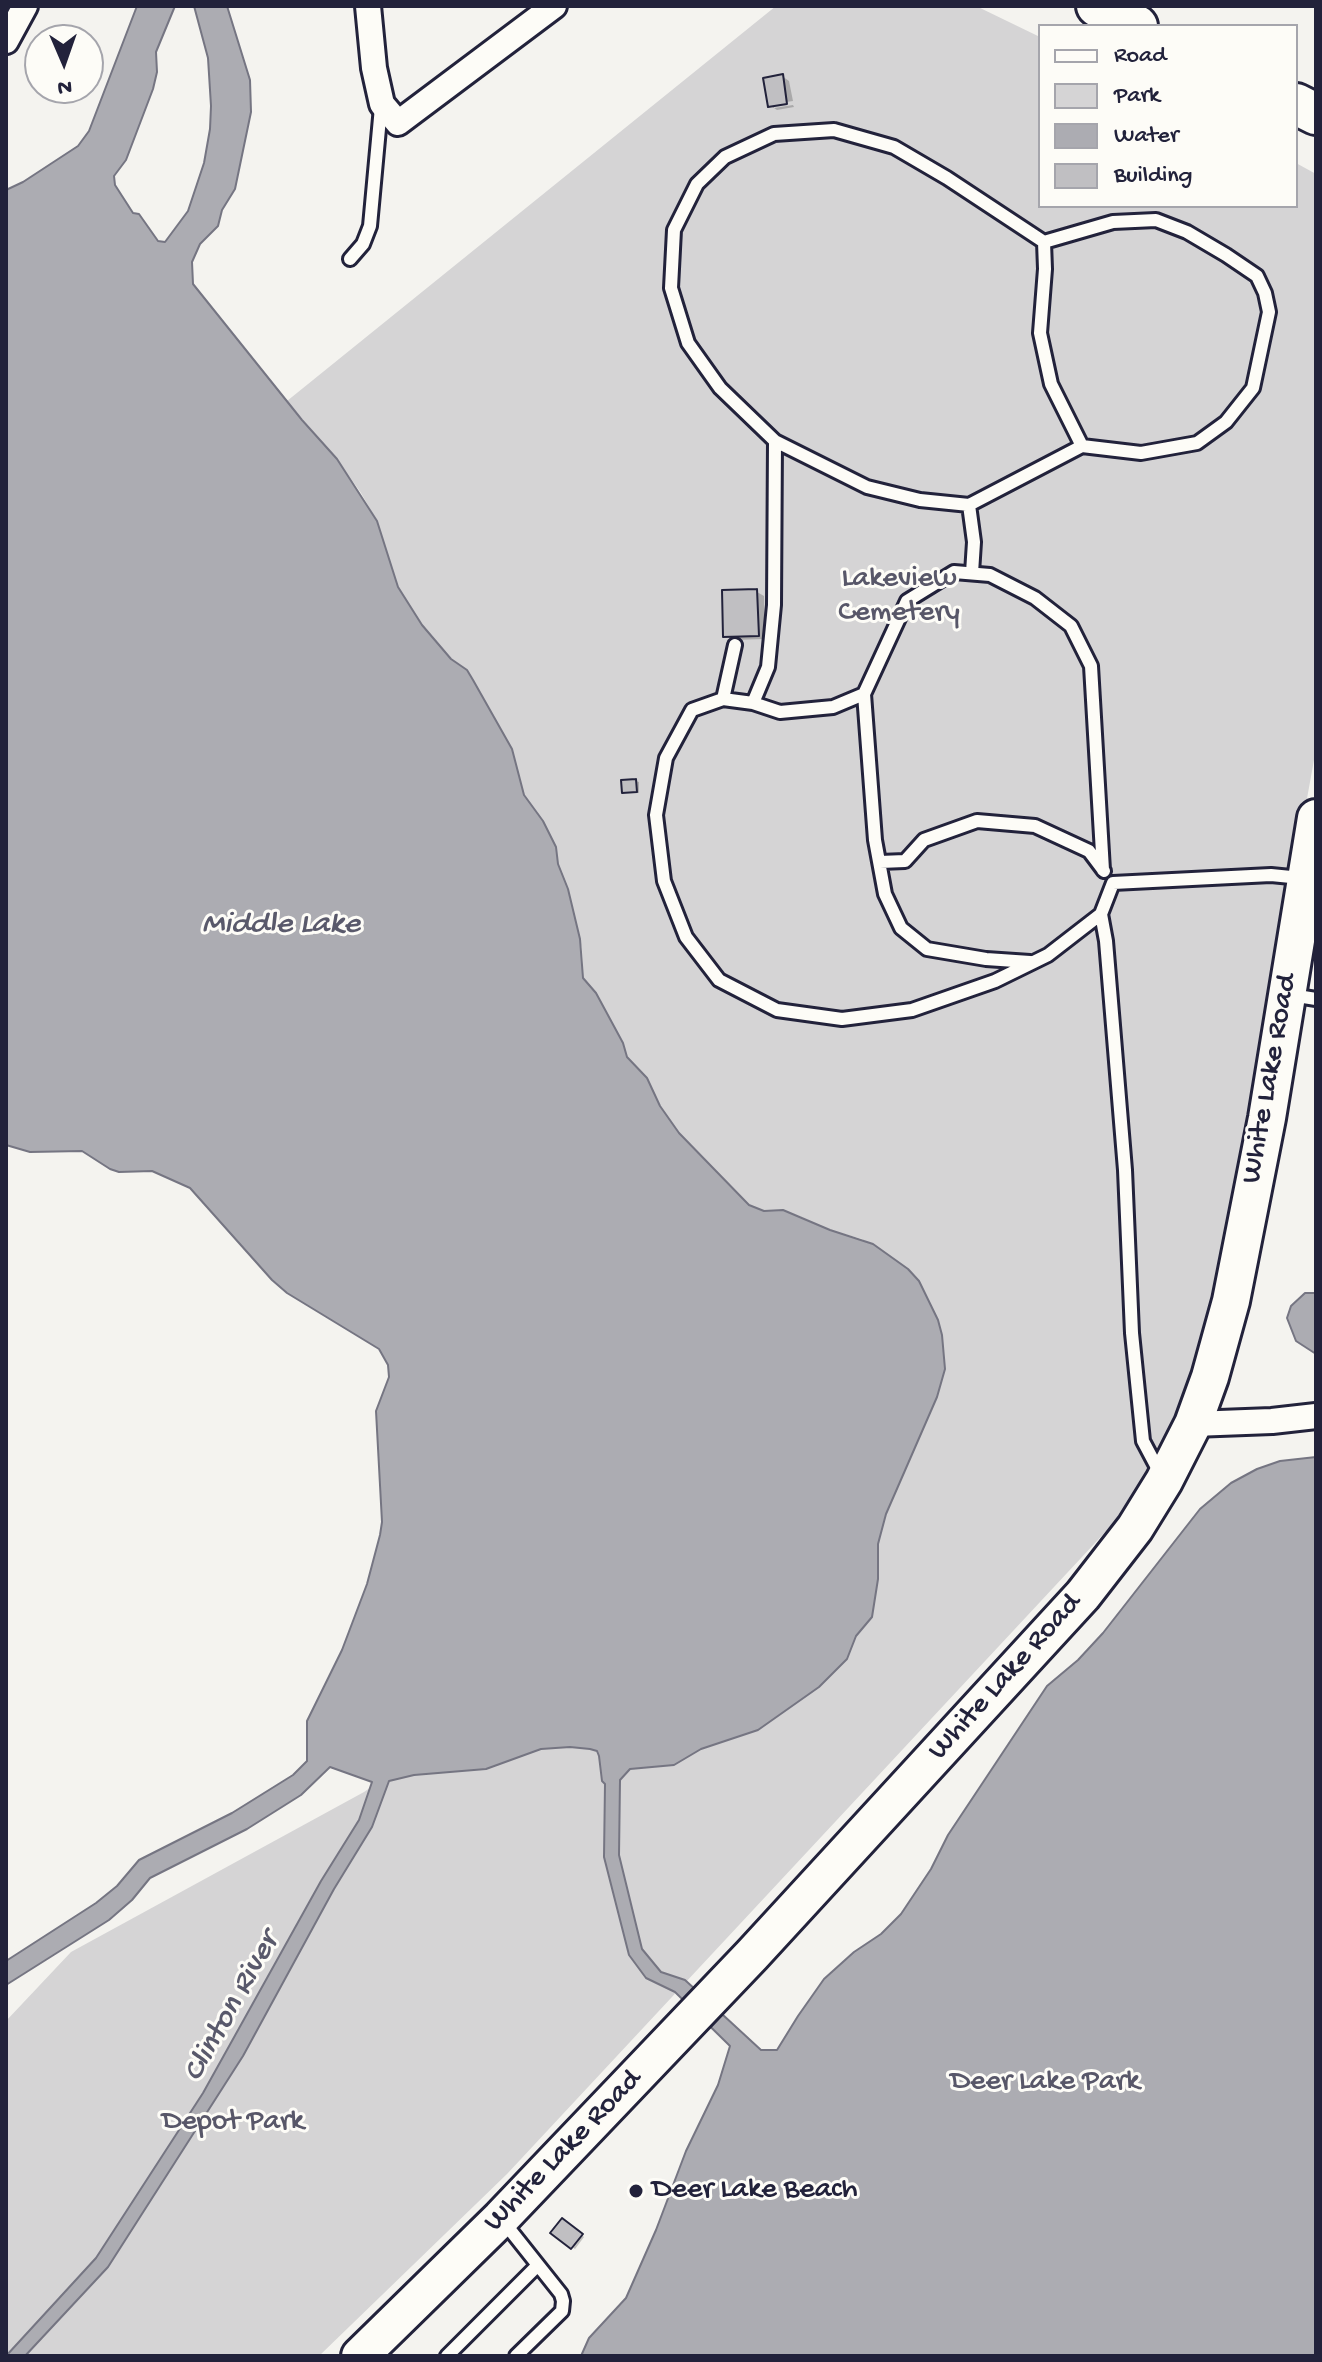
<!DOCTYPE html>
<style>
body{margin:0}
#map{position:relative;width:1322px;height:2362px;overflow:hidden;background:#f4f3ef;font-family:"Gochi Hand",sans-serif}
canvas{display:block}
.frame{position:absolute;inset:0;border:8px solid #22223b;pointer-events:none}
.legend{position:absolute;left:1038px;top:24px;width:260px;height:184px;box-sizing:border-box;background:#fdfcf7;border:2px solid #a5a5ac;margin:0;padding:10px 14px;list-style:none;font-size:24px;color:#22223b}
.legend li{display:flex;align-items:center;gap:16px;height:40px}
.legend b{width:40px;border:2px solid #a5a5ac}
.north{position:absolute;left:24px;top:24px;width:80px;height:80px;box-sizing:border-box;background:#fdfcf7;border:2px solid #a5a5ac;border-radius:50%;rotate:178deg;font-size:22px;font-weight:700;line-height:32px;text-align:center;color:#22223b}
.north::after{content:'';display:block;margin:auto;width:28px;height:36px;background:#22223b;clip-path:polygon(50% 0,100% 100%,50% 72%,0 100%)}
</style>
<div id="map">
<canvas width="1322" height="2362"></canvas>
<div class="frame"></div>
<ul class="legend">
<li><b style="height:10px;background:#fdfcf7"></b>Road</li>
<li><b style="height:22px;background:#d5d4d5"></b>Park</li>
<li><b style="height:22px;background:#acacb2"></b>Water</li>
<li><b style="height:22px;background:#c0bfc2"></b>Building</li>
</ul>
<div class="north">N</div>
</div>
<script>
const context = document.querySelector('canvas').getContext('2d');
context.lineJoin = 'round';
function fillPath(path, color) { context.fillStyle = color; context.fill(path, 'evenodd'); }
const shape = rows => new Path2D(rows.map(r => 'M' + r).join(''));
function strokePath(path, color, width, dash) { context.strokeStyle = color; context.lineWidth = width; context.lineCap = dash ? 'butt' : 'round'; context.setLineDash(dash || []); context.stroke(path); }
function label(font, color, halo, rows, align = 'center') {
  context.font = font + ' "Gochi Hand",sans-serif'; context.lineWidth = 6; context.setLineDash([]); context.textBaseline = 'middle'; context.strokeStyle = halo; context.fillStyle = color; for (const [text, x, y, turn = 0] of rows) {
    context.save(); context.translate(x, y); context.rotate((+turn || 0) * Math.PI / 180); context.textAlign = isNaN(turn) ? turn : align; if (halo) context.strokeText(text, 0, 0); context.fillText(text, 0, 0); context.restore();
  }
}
const green = shape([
 [776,6,976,6,1040,37,1040,206,1296,206,1296,163,1316,174,1316,749,1205,1359,1140,1502,1109,1528,507,2174,319,2356,6,2356,6,2021,71,1952,364,1792,937,1397,888,1256,862,1239,830,1230,799,1216,783,1210,763,1211,749,1205,679,1133,660,1106,647,1078,631,1064,596,993,583,978,582,949,568,889,558,864,556,847,543,821,524,795,498,725,467,670,451,659,422,625,398,587,377,521,361,493,337,459,287,401]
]);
const water = shape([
 [137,6,175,6,156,52,157,72,153,89,126,160,114,176,115,185,133,213,139,214,158,241,165,242,188,211,204,163,210,129,211,106,208,58,194,6,227,6,250,80,251,112,235,189,222,210,218,226,200,244,192,262,193,284,302,420,337,459,377,521,398,587,422,625,451,659,467,670,473,680,512,749,524,795,543,821,556,847,558,864,568,889,580,939,583,978,596,993,623,1043,627,1057,647,1078,660,1106,679,1133,749,1205,764,1211,783,1210,830,1230,873,1244,908,1269,919,1281,938,1320,942,1335,945,1369,937,1397,886,1514,878,1544,878,1579,872,1617,856,1636,847,1659,819,1687,758,1730,701,1749,674,1765,630,1769,620,1780,619,1855,642,1949,661,1972,685,1980,761,2050,777,2050,798,2016,824,1979,854,1952,881,1934,901,1914,931,1869,948,1835,1047,1686,1078,1660,1103,1633,1200,1509,1231,1483,1257,1469,1280,1461,1316,1457,1316,2356,581,2356,589,2338,626,2298,656,2230,686,2151,718,2085,730,2046,675,1992,646,1978,629,1955,604,1857,605,1784,602,1781,599,1756,597,1751,590,1749,570,1747,541,1749,486,1769,414,1775,389,1781,372,1827,334,1889,243,2056,108,2267,25,2356,6,2356,96,2258,203,2093,321,1881,359,1820,372,1782,330,1767,301,1795,247,1829,150,1878,132,1900,109,1920,6,1985,6,1961,96,1903,117,1886,139,1860,232,1813,293,1775,307,1761,307,1721,342,1650,367,1584,380,1535,382,1522,376,1411,389,1377,388,1365,379,1349,287,1293,272,1280,190,1188,152,1171,119,1172,110,1169,82,1151,30,1152,6,1145,6,190,23,182,78,146,89,131,137,6],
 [1305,1293,1316,1293,1316,1354,1296,1341,1287,1318,1291,1306,1305,1293]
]);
const shadow = shape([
 [782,76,789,81,793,101,774,104,774,108,770,106],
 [793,105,794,107,777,110,774,108],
 [757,592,764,596,765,639,732,640,725,635],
 [636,781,639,782,639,793,624,792],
 [563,2221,584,2237,575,2249,553,2233]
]);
const building = shape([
 [783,74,787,104,768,107,763,78,783,74],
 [757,589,759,636,723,637,722,590,757,589],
 [636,779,637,792,622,793,621,780,636,779],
 [562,2218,583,2234,571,2249,550,2233,562,2218]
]);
const lane = shape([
 [834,130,894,147,947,178,1044,242,1113,222,1156,220,1187,232,1226,255,1257,276,1265,293,1269,312,1253,388,1226,422,1197,443,1141,453,1082,446,969,505,920,500,867,487,775,441,720,388,688,343,671,288,674,230,697,184,725,157,774,134,834,130],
 [1044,242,1045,269,1040,333,1051,384,1082,446],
 [350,259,363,244,370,226,381,107],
 [969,505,974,542,972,573],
 [864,694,875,840,885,894,901,928,927,949,986,959,1030,962],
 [723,699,735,645],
 [753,703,768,667,774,605,775,441],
 [880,862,905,861,924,840,977,821,1035,826,1089,851,1104,871],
 [1103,870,1091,666,1071,626,1035,598,990,575,954,572,907,601,864,694,833,707,780,712,753,703,723,699,692,710,666,758,656,815,664,881,686,937,719,980,777,1010,842,1019,912,1010,995,981,1048,955,1101,914,1113,883],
 [1113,883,1271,875,1301,878],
 [1101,914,1106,941,1125,1170,1132,1333,1143,1441,1161,1475],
 [1291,995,1316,999],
 [503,2221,561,2294,563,2301,562,2311,516,2356],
 [447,2356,538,2265]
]);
const street = shape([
 [368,6,374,68,382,104,398,123,554,6],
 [6,41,25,6],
 [1193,1424,1272,1421,1316,1416]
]);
const secondary = shape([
 [360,2356,501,2218,752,1955,1083,1595,1135,1528,1164,1481,1193,1424,1210,1377,1231,1301,1267,1118,1316,818]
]);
const primary = shape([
 [1097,6,1137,26],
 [1296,104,1316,114]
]);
const markers = [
 [636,2191,8,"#22223b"]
];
const parkNames = [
 ["Lakeview",899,580],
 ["Cemetery",899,614],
 ["Deer Lake Park",1045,2083],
 ["Depot Park",233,2123]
];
const streetNames = [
 ["White Lake Road",1271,1079,-80],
 ["White Lake Road",1006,1678,-48],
 ["White Lake Road",564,2152,-46]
];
const poiNames = [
 ["Deer Lake Beach",652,2191]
];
const waterNames = [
 ["Middle Lake",281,926],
 ["Clinton River",233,2008,-61]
];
fillPath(green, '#d5d4d5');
fillPath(water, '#acacb2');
strokePath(water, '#757582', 2);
fillPath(shadow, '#0003');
fillPath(building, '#c0bfc2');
strokePath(building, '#22223b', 2);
strokePath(lane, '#22223b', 18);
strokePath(street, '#22223b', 30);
strokePath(secondary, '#22223b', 42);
strokePath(primary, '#22223b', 46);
strokePath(lane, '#fdfcf7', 12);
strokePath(street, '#fdfcf7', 24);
strokePath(secondary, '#fdfcf7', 36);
strokePath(primary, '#fdfcf7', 40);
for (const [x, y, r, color] of markers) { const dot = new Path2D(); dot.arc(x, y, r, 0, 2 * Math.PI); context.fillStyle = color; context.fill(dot); strokePath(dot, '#fdfcf7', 3); }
label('30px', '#585769', '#fdfcf7', parkNames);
label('30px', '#22223b', '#fdfcf7', streetNames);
label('30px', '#22223b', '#fdfcf7', poiNames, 'left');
label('italic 32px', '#59596b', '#fdfcf7', waterNames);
</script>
